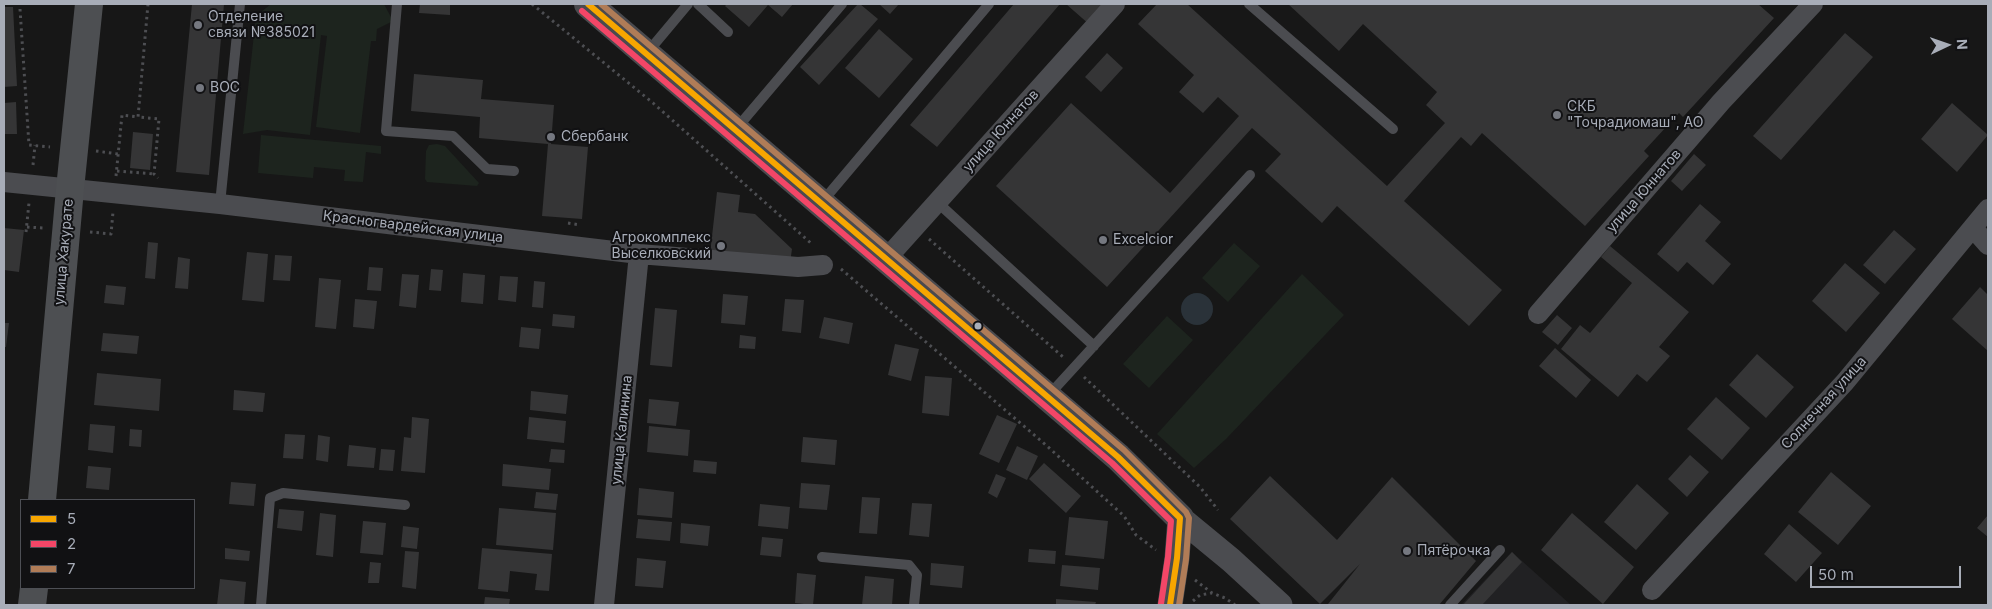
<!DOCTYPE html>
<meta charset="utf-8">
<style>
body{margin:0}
#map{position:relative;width:1992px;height:609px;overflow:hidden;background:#171717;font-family:Inter,sans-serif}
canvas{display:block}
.frame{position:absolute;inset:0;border:5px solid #a8adb8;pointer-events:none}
.legend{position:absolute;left:20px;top:499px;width:175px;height:90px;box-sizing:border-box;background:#111113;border:1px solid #4d4f55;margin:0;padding:6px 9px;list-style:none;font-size:15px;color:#a8adb8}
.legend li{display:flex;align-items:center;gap:10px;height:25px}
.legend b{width:25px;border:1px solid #4d4f55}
.north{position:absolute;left:1922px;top:20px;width:50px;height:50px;-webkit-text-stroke:4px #111113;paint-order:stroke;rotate:87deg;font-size:14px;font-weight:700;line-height:20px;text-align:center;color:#a8adb8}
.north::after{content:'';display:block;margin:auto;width:18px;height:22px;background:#a8adb8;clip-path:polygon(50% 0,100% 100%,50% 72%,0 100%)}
.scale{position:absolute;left:1810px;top:566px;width:151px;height:22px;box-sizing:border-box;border:2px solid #a8adb8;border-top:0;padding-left:6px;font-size:15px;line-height:18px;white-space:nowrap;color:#a8adb8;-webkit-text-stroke:4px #111113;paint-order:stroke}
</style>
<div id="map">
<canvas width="1992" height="609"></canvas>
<div class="frame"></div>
<ul class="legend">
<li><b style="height:6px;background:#f7a600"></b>5</li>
<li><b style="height:6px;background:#f34667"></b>2</li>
<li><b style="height:6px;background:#b07c57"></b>7</li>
</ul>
<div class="north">N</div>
<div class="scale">50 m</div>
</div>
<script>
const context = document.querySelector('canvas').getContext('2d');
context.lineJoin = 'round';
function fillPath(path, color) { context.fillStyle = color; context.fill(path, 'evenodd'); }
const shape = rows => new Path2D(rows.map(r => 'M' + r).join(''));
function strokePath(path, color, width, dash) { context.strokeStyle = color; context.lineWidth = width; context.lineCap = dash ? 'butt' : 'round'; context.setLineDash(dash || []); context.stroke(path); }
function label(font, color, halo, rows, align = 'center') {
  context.font = font + ' Inter,sans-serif'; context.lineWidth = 4; context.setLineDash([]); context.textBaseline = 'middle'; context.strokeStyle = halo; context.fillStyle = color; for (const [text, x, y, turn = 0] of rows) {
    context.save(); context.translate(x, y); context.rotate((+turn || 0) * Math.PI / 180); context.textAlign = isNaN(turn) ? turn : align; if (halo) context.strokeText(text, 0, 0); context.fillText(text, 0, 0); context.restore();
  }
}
const built = shape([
 [1512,552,1571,605,1461,605]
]);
const green = shape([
 [271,4,384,4,393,21,377,29,376,41,371,41,360,133,316,127,327,36,321,35,310,135,267,130,243,134,256,16],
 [261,135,381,146,381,154,366,152,363,182,344,181,345,170,314,167,313,178,258,173],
 [437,144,445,146,479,183,477,186,427,182,425,179,426,151,429,145],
 [1234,243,1260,266,1228,302,1202,278],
 [1302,274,1344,315,1226,439,1194,468,1157,434],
 [1167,316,1193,340,1149,388,1123,364]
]);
const water = shape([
 '1181 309a16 16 0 1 1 32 0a16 16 0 1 1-32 0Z'
]);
const building = shape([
 [192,4,224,4,209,175,176,172],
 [420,4,450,4,450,15,419,13],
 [727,4,793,4,782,17,768,5,749,27,725,6],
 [858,4,860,4,878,19,819,85,800,67],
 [879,4,899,4,890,14],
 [1014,4,1060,4,937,147,910,125],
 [1066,4,1107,4,1090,25],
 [1157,4,1187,4,1387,186,1445,123,1426,105,1437,92,1363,24,1339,51,1288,4,1758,4,1774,18,1683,117,1679,113,1644,151,1649,156,1585,226,1482,133,1471,146,1461,137,1404,201,1502,290,1469,326,1337,206,1322,223,1265,171,1281,154,1252,128,1107,287,996,186,1071,103,1170,193,1239,116,1218,97,1203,113,1179,92,1194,75,1138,24],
 [4,7,13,7,17,86,4,87],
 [879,29,913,59,879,98,845,68],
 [1845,33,1873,57,1781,160,1753,136],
 [1107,53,1123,68,1101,92,1085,77],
 [414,74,483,80,481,99,554,105,551,144,588,147,582,219,542,216,548,144,479,138,480,117,411,111],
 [16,102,17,134,4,134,4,103],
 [1952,103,1988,135,1957,172,1921,139],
 [133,132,153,134,150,170,130,168],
 [1694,154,1706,165,1682,191,1671,181],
 [717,192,740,195,738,212,755,214,792,249,790,263,710,254],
 [1700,204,1721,222,1705,241,1731,264,1713,285,1687,262,1678,272,1657,254],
 [4,228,24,230,19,272,4,270],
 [1894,230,1916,249,1885,284,1863,265],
 [148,242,158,243,155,279,145,278],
 [1610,246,1689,312,1659,347,1670,356,1647,382,1637,374,1618,397,1561,349,1580,325,1590,333,1632,283,1601,257],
 [247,252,268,254,264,302,242,300],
 [275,255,292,256,290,281,273,280],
 [178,257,190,259,188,289,175,288],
 [1845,263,1880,293,1846,332,1812,301],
 [369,267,383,268,381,291,367,290],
 [431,269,443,270,441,291,429,290],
 [463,273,485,275,483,304,461,302],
 [402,274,419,275,416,308,399,306],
 [500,276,518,277,516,302,498,300],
 [319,278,341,280,336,329,315,327],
 [534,281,545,282,543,308,532,307],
 [106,285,126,287,124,305,104,303],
 [1980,287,1988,295,1988,351,1952,319],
 [723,294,748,296,745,325,721,323],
 [355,299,377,301,374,329,353,327],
 [785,299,804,300,801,333,782,331],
 [655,308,677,310,672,367,650,365],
 [553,314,575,316,574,328,552,326],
 [1557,315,1572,328,1558,345,1542,332],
 [824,317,853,323,849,344,819,338],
 [4,323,9,323,6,347,4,347],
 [521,327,541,329,539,349,519,347],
 [103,333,139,336,137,354,101,351],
 [740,335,756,337,755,349,739,348],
 [895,344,919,349,911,381,888,375],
 [1555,348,1591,380,1576,398,1539,366],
 [1757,354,1794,387,1766,418,1729,385],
 [97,373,161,379,159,411,94,405],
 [925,376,952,378,949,416,922,413],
 [234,390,265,393,263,412,233,410],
 [531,391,568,395,566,414,530,410],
 [1716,397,1750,428,1722,460,1687,429],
 [649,399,679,402,676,426,647,423],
 [997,415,1017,424,999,463,979,454],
 [412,417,429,419,425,473,401,471,404,437,411,438],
 [529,417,566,421,564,443,527,439],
 [90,424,115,426,113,453,88,450],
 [649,426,690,430,688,456,647,452],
 [130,429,142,430,141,447,129,446],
 [285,434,305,435,303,459,283,458],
 [318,435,330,437,328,462,316,460],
 [803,437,837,440,835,465,801,462],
 [349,445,376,448,374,468,347,466],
 [1017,446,1038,456,1027,480,1006,470],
 [381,449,395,450,393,471,379,470],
 [551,449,565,450,564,463,549,462],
 [1690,455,1709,472,1687,497,1668,479],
 [694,460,717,462,716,474,693,472],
 [1044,463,1081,496,1066,513,1029,479],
 [503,464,551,469,549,490,502,486],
 [88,466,111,468,109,490,86,488],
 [1831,472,1871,506,1838,545,1798,512],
 [996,474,1006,478,997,498,988,493],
 [1270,476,1337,540,1392,477,1476,561,1439,605,1330,605,1328,604,1360,564,1320,604,1230,519],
 [231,482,256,484,254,506,229,504],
 [801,483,830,485,827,510,799,508],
 [1637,484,1669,513,1636,550,1604,522],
 [639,488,674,492,672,518,637,515],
 [536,492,558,494,556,510,534,508],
 [862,497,880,498,877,534,859,533],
 [912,503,932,504,929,537,909,535],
 [760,504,790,507,788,529,758,526],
 [499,508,556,513,553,550,496,545],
 [279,509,304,511,302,531,277,528],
 [320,513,336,515,333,557,316,555],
 [1572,513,1634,567,1603,604,1541,550],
 [1988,515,1988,537,1977,528],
 [1069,517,1108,521,1104,559,1065,555],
 [638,519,672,522,670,541,636,538],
 [363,521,386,523,383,555,360,553],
 [681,523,710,526,708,546,680,543],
 [1789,524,1822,553,1796,582,1764,554],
 [403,526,419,528,417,549,401,547],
 [762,537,783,539,781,557,760,555],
 [225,548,250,551,249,561,225,559],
 [482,548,552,554,549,591,535,590,537,574,510,571,508,592,478,589],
 [1029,549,1056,551,1055,564,1028,562],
 [405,551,419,552,416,589,402,587],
 [1512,552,1522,562,1482,605,1463,605],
 [637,558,666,561,663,588,635,586],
 [370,562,381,563,379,583,368,583],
 [931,563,964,566,962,588,930,585],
 [1062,565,1100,568,1098,590,1060,586],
 [797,573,816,575,813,605,795,603],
 [865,576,894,579,892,605,862,605],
 [220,579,246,582,244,605,217,605],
 [485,597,510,599,509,605,484,605],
 [1056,599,1096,602,1095,605,1056,605]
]);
const path = shape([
 [148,4,138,117,159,119,154,174,158,178],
 [532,4,653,103,813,245],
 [20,9,29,145,50,147],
 [96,151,118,154],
 [33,165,35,145],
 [117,171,154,174],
 [116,176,122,115,138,117],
 [568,223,580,225],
 [27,227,43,228],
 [26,232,29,203],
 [90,232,111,234,113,212],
 [929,239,1063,357],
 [841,269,1047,446,1124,516,1136,535,1156,550],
 [1084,377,1200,487,1218,510],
 [1195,580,1212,593],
 [1193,601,1200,595,1212,593,1225,598,1235,605]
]);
const service = shape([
 [397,4,386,131,453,136,487,169,514,171],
 [698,4,728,32],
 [1249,4,1393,129],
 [647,53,688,4],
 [736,129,842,4],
 [822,202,989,4],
 [937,202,1094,346],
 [220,204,240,4],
 [1048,396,1250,175],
 [822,557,909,565,917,575,914,605],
 [261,605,270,498,283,493,405,505],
 [1450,605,1500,550]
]);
const minor = shape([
 [4,182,220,204,639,254,798,267,823,265],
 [1973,228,1988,245],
 [887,258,1115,4],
 [1538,314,1721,102,1813,4],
 [1652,590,1845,382,1988,209],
 [604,605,639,254]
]);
const tertiary = shape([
 [1180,518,1231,560,1280,605],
 [1170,605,1177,558,1180,518]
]);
const secondary = shape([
 [588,4,1118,457,1180,518]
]);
const primary = shape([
 [42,500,70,189,89,4],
 [32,605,34,588]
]);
const bus1 = shape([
 [588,4,1118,457,1180,518,1177,558,1170,605]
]);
const bus2 = shape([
 [582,11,1112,463,1171,521,1168,557,1161,604]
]);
const bus3 = shape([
 [601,4,1124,450,1186,512,1189,518,1186,559,1179,605]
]);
const markers = [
 [198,25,5,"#757880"],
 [200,88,5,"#757880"],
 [1557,115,5,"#757880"],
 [551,137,5,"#757880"],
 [1103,240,5,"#757880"],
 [721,246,5,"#757880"],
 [978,326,4.5,"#a8adb8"],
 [1407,551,5,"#757880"]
];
const poiNames = [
 ["Отделение",208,17],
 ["связи №385021",208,33],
 ["ВОС",210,88],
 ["СКБ",1567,107],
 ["\"Точрадиомаш\", АО",1567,123],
 ["Сбербанк",561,137],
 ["Агрокомплекс",711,238,"right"],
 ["Выселковский",711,254,"right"],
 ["Excelcior",1113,240],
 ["Пятёрочка",1417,551]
];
const streetNames = [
 ["улица Юннатов",1001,131,-48],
 ["улица Юннатов",1644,191,-49],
 ["Красногвардейская улица",413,227,7],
 ["улица Хакурате",64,252,-85],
 ["Солнечная улица",1824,403,-48],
 ["улица Калинина",622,430,-84]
];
fillPath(built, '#212123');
fillPath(green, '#1d241e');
fillPath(water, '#2a3239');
fillPath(building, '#353536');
strokePath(path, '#4d4e52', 3, [2.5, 4]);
strokePath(service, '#4b4c50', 10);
strokePath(minor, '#4b4c50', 20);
strokePath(tertiary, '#4b4c50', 25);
strokePath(secondary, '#4a4a4e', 28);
strokePath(primary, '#4d4f52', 28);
strokePath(bus1, '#f7a600', 6);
strokePath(bus2, '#f34667', 6);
strokePath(bus3, '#b07c57', 6);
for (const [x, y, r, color] of markers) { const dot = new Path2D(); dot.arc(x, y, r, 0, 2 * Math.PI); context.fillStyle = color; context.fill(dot); strokePath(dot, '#111113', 2); }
label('14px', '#a8adb8', '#111113', poiNames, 'left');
label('14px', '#a8adb8', '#111113', streetNames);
</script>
